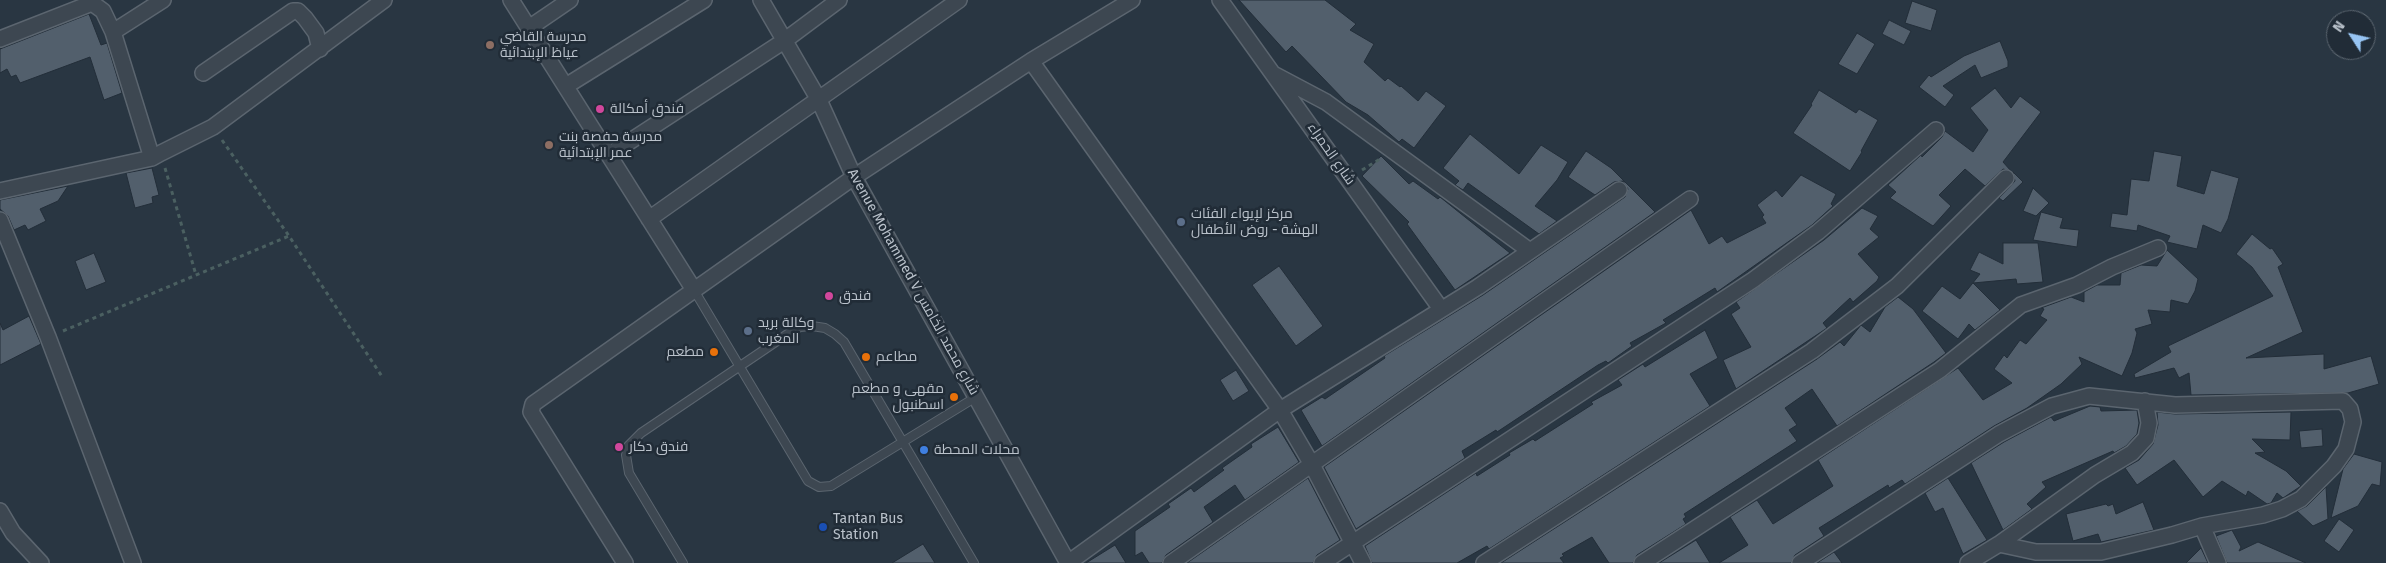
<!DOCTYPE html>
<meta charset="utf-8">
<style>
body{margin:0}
#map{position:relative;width:2386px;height:563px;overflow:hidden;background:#293642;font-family:"Fira Sans",sans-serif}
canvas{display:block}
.north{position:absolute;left:2326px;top:10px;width:50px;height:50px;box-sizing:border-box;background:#212c37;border:1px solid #5e6872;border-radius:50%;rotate:305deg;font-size:14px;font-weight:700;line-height:20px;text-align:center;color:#bac2cb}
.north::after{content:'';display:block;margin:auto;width:18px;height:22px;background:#97c4f3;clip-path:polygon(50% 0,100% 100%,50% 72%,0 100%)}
</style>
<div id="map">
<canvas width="2386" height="563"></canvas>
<div class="north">N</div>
</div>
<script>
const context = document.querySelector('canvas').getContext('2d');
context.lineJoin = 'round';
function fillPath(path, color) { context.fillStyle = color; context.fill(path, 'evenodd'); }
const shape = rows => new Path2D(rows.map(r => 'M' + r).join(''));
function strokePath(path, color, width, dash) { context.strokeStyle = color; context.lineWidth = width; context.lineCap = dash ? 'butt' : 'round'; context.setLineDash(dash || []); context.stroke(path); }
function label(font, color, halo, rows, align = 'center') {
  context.font = font + ' "Fira Sans",Cairo,sans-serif'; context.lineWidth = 5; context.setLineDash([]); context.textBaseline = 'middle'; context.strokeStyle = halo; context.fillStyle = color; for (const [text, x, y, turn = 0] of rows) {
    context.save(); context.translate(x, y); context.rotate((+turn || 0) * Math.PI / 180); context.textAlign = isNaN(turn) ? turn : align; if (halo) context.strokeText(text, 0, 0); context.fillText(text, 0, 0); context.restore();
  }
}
const building = shape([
 [1239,0,1325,0,1356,24,1350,30,1374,44,1364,62,1385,81,1388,78,1400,87,1401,86,1418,101,1426,91,1446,106,1414,148,1402,139,1399,142,1368,115,1346,102,1292,46,1286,52,1239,0],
 [1912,1,1937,10,1931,31,1905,23,1912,1],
 [89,14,101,45,107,43,122,93,104,100,90,57,20,83,16,75,11,77,7,69,0,73,0,49,89,14],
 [1889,20,1911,31,1904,45,1882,34,1889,20],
 [1857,33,1875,44,1857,74,1838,64,1857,33],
 [2000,41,2008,61,2008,67,1981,78,1975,65,1943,86,1954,95,1945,107,1919,87,1929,75,1931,77,1964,56,2000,41],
 [1995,88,2011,108,2020,96,2041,112,2003,162,2011,171,2003,169,1985,186,1965,169,1939,195,1951,206,1933,226,1890,198,1896,192,1888,185,1921,155,1922,157,1942,137,1945,131,1973,152,1988,130,1970,108,1995,88],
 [1819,90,1856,113,1859,109,1878,120,1861,151,1862,152,1850,171,1793,133,1812,105,1811,104,1819,90],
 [1470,134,1519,174,1541,145,1568,162,1557,180,1535,206,1557,221,1539,234,1468,183,1463,190,1455,185,1459,181,1443,168,1470,134],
 [1586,151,1611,168,1655,212,1322,446,1301,410,1322,397,1325,399,1385,358,1384,356,1483,295,1625,197,1628,189,1623,181,1614,182,1595,195,1568,177,1586,151],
 [2154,151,2182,156,2177,186,2204,194,2211,170,2239,178,2228,219,2221,233,2203,225,2197,249,2167,242,2170,236,2138,225,2137,231,2110,227,2112,213,2127,215,2131,179,2149,181,2154,151],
 [1381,156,1409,184,1413,181,1438,199,1440,197,1510,253,1455,290,1407,224,1409,222,1362,176,1381,156],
 [152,168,159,195,152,197,153,203,135,208,126,173,152,168],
 [2013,172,2023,182,2003,201,1999,198,2015,181,2013,172],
 [1801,175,1836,194,1831,204,1833,206,1812,225,1717,292,1715,288,1663,320,1666,323,1630,343,1632,346,1608,363,1606,361,1598,365,1497,432,1496,430,1462,451,1465,458,1356,529,1324,467,1691,210,1709,244,1722,236,1727,243,1766,223,1762,217,1764,215,1757,205,1776,190,1782,197,1801,175],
 [68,186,58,201,40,209,46,221,28,230,25,225,14,230,8,216,0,209,0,200,68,186],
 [2033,188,2049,203,2036,216,2023,211,2033,188],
 [1862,208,1878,216,1870,229,1879,237,1858,254,1879,277,1877,281,1853,302,1850,298,1823,323,1827,328,1736,389,1723,360,1751,347,1731,314,1740,308,1736,302,1824,240,1862,208],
 [2041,212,2063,218,2060,228,2079,230,2077,247,2033,240,2041,212],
 [2252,234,2270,249,2272,248,2283,264,2278,267,2303,332,2246,358,2324,354,2324,369,2371,356,2379,384,2348,393,2191,395,2189,373,2179,378,2174,368,2135,378,2134,374,2171,352,2168,346,2273,296,2252,267,2236,254,2252,234],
 [2003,243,2038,243,2043,282,2017,284,2016,279,1973,283,2000,310,1975,330,1969,324,1958,339,1922,311,1942,286,1960,299,1980,274,1970,270,1979,252,2003,264,2003,243],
 [2167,250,2198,279,2195,291,2188,304,2171,300,2170,312,2148,310,2152,324,2135,329,2137,333,2132,353,2122,376,2079,357,2082,364,2061,384,2027,408,1994,426,1905,484,1902,480,1889,488,1888,485,1819,528,1824,536,1795,555,1791,563,1719,563,1748,545,1730,517,1757,500,1773,524,1833,486,1818,460,1958,368,1983,400,2012,383,1994,369,2004,355,2007,358,2020,340,2026,344,2047,320,2040,316,2044,309,2041,308,2071,297,2084,302,2084,292,2097,285,2120,285,2121,273,2141,265,2157,266,2167,250],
 [94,253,106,282,86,290,75,261,94,253],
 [1279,266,1323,326,1296,346,1252,285,1279,266],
 [1898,297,1913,309,1946,353,1934,362,1837,426,1812,389,1785,408,1797,425,1789,430,1797,441,1684,514,1686,517,1683,519,1686,524,1637,555,1633,563,1609,563,1592,537,1562,554,1564,556,1560,558,1564,563,1501,563,1817,359,1840,342,1844,346,1861,325,1870,332,1885,307,1898,297],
 [29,316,41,344,0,365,0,323,3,330,29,316],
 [1705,330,1718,358,1690,374,1710,406,1489,549,1487,546,1457,563,1372,563,1365,546,1476,473,1477,476,1510,455,1509,453,1533,439,1535,441,1593,404,1591,402,1622,385,1618,380,1643,364,1645,367,1705,330],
 [1236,370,1249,391,1233,401,1220,380,1236,370],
 [2090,406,2100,407,2101,411,2137,410,2139,423,2137,434,2126,446,2114,453,2113,451,2042,482,2046,487,2027,504,2032,509,2003,530,1971,463,2004,442,2051,417,2054,421,2090,406],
 [2157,412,2175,414,2291,412,2290,440,2252,439,2265,452,2255,453,2286,471,2301,486,2283,498,2277,493,2271,503,2267,504,2248,491,2246,496,2222,481,2203,497,2174,460,2137,485,2125,468,2139,460,2153,444,2158,425,2157,412],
 [1278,427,1299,462,1245,500,1235,485,1204,507,1213,522,1166,555,1162,563,1149,563,1142,552,1135,556,1135,531,1170,507,1168,504,1191,488,1194,492,1224,470,1222,468,1252,447,1251,444,1278,427],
 [2322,429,2323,446,2301,448,2299,431,2322,429],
 [2354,454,2382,462,2380,486,2372,484,2358,506,2331,518,2343,469,2354,454],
 [1308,478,1340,540,1317,555,1313,563,1187,563,1308,478],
 [1948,478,1987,540,1963,554,1943,508,1935,512,1925,493,1948,478],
 [2326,487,2328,519,2313,526,2297,511,2307,506,2326,487],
 [2143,502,2154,530,2101,542,2098,534,2073,541,2066,514,2106,504,2108,506,2113,504,2116,514,2143,502],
 [2339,519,2354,530,2339,552,2324,541,2339,519],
 [2232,530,2241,547,2239,551,2258,542,2306,563,2227,563,2216,536,2232,530],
 [1696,540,1710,563,1659,563,1696,540],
 [923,544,935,563,892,563,923,544],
 [1115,545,1126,563,1086,563,1115,545],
 [2201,548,2208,563,2186,563,2201,548],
 [1834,552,1842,563,1817,563,1834,552]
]);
const path = shape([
 [222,140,289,236,383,378],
 [165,168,196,275],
 [1362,170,1380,159],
 [63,331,289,236]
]);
const service = shape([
 [694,290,805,476,808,481,819,487,831,486,976,397],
 [683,563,629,473,626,455,628,446,641,433,789,333,800,327,812,326,825,328,835,334,844,342,974,563]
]);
const minor = shape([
 [511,0,694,290],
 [761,0,819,100,854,177,1068,563],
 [1220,0,1441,309],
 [529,28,570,0],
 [113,32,152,158],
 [0,39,92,3,103,11,113,32,163,0],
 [1031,61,1280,410,1311,463,1363,563],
 [203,73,293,11,298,11,305,18,316,33,320,49],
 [1275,75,1326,102,1530,251],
 [566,86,704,0],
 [609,155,784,41,839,0],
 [0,191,152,158,161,153,213,127,384,0],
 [649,219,959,0],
 [0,220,48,337,133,563],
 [0,511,13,533,41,563],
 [2202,526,2218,563],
 [1999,544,2095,475,2132,453,2146,438,2149,423,2145,401],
 [625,563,531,412,533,404,854,177,1031,61,1132,0],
 [1068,563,1280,410,1478,287,1619,190],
 [1171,563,1690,199],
 [1322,563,1753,280,1818,232,1936,130],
 [1484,563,1812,351,1897,286,2006,178],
 [1642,563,1940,370,2021,305,2077,285,2112,267,2158,248],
 [1800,563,1999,434,2052,406,2089,396,2175,405,2343,401,2350,409,2353,422,2346,449,2334,466,2301,499,2282,509,2263,515,2202,526,2172,535,2101,552,2036,552,1999,544,1968,563]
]);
const markers = [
 [490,45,5,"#8d6e63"],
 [600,109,5,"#d1479c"],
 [549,145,5,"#8d6e63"],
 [1181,222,5,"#5c6f8a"],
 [829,296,5,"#d1479c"],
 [748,331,5,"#5c6f8a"],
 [714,352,5,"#e8710a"],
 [866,357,5,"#e8710a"],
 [954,397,5,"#e8710a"],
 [619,447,5,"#d1479c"],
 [924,450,5,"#3f7fe0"],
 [823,527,5,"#1a4fb4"]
];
const poiNames = [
 ["مدرسة القاضي",500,37],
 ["عياظ الإبتدائية",500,53],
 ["فندق أمكالة",610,109],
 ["مدرسة حفصة بنت",559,137],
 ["عمر الإبتدائية",559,153],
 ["مركز لإيواء الفئات",1191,214],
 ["الهشة - روض الأطفال",1191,230],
 ["فندق",839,296],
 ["وكالة بريد",758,323],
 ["المغرب",758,339],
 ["مطعم",704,352,"right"],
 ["مطاعم",876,357],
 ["مقهى و مطعم",944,389,"right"],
 ["اسطنبول",944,405,"right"],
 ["فندق دكار",629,447],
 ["محلات المحطة",934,450],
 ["Tantan Bus",833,519],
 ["Station",833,535]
];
const streetNames = [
 ["شارع الحمراء",1331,154,55],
 ["Avenue Mohammed V شارع محمد الخامس",913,282,61]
];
fillPath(building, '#525f6c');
strokePath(building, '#232e39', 1);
strokePath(service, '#5b656f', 10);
strokePath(minor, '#5b656f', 18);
strokePath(path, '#4b6061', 3, [4, 4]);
strokePath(service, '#3d4751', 8);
strokePath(minor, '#3d4751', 15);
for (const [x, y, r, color] of markers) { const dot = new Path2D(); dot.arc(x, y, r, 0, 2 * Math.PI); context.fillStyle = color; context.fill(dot); strokePath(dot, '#212c37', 2); }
label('14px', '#bac2cb', '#212c37', poiNames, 'left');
label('14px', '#bac2cb', '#212c37', streetNames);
</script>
